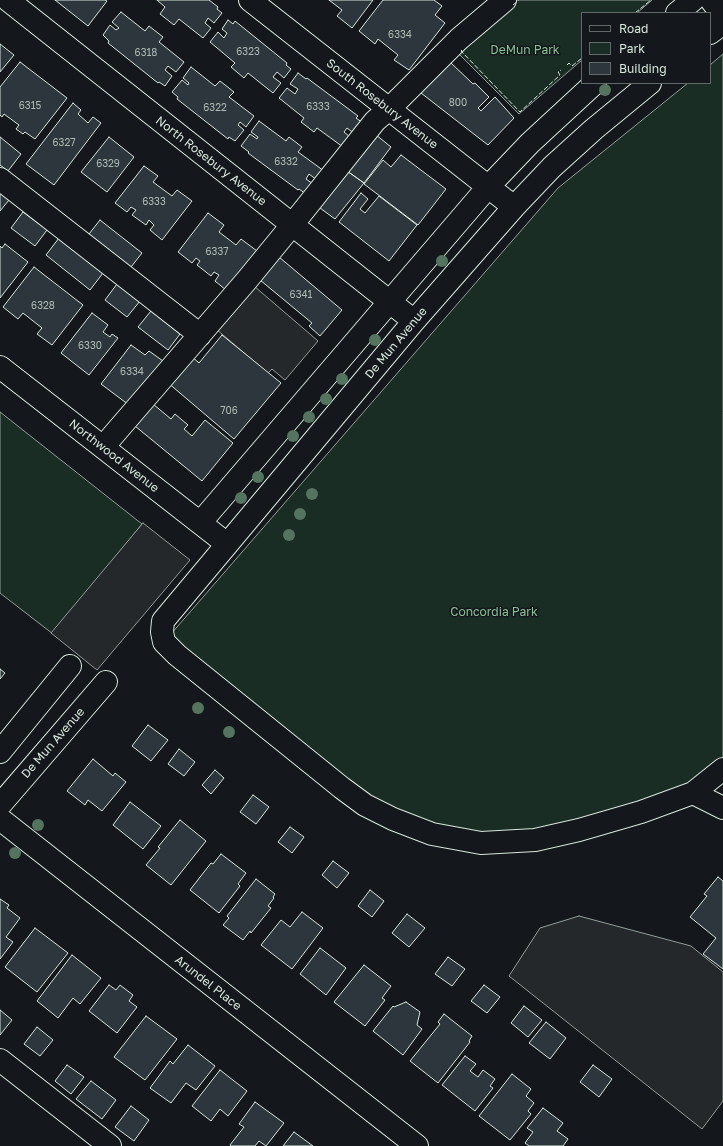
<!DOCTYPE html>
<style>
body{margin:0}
#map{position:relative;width:723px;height:1146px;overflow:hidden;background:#14181c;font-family:"Golos Text",sans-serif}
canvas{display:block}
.legend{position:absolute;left:581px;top:12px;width:130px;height:72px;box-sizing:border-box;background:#14181c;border:1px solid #626a69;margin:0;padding:5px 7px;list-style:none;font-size:12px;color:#d8e6dc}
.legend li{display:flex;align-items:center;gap:8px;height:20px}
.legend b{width:20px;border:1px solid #626a69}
</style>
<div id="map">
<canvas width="723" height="1146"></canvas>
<ul class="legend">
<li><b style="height:5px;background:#14181c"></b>Road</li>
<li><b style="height:11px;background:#1a2d24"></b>Park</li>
<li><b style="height:11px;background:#2c363c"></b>Building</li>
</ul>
</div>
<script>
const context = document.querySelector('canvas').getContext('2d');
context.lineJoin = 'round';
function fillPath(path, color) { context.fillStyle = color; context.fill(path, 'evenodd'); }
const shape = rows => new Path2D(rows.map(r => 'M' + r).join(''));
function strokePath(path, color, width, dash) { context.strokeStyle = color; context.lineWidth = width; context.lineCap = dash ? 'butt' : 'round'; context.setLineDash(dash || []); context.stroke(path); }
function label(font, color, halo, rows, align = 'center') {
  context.font = font + ' "Golos Text",sans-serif'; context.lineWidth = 3; context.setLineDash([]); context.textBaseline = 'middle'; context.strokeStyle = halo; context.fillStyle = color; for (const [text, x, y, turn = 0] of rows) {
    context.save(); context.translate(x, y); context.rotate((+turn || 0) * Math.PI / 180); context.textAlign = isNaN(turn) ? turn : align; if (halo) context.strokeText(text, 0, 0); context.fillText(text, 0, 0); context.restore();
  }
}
const green = shape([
 [514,0,652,0,637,13,582,13,582,60,519,114,455,50,514,0],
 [723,54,723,769,712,777,535,840,393,819,164,642,558,188,688,83,710,83,710,65,723,54],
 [0,412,142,524,53,634,0,593,0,412]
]);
const parking = shape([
 [247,280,318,341,285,380,272,369,268,373,210,324,247,280],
 [143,523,190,560,97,670,51,633,143,523],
 [579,916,691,946,723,972,723,1101,702,1129,509,976,540,928,579,916]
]);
const building = shape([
 [55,0,105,0,107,1,88,26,55,0],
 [157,0,209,0,218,7,217,9,222,13,214,23,208,18,205,23,211,28,203,38,179,19,174,25,160,14,165,7,157,0],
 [329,0,373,0,352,28,337,16,342,10,329,0],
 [383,0,434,0,442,6,435,15,445,23,409,70,394,60,398,55,378,39,375,44,359,31,383,0],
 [121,12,145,31,149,26,163,37,159,42,184,62,176,72,168,66,165,70,172,76,165,86,159,82,158,83,108,43,109,41,103,35,110,25,116,30,119,28,112,22,121,12],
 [228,20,233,24,235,21,287,63,286,65,291,69,284,78,277,72,273,77,281,83,273,93,248,73,244,78,231,67,235,63,210,42,218,32,224,38,227,33,222,29,228,20],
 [0,44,14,55,0,72,0,44],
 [20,62,67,98,35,139,25,132,23,134,16,129,19,125,4,114,2,117,0,115,0,87,20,62],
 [450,62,473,84,475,83,489,97,478,108,481,111,495,97,514,118,488,145,421,93,450,62],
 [191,67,215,86,220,81,234,92,229,97,254,116,246,127,240,122,238,125,244,130,235,141,229,137,228,139,177,99,178,97,172,92,182,80,188,85,189,83,183,78,191,67],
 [298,73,306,79,307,78,358,116,356,118,363,123,355,134,347,128,344,132,350,137,343,147,317,128,314,132,301,122,304,118,279,98,287,88,295,94,298,89,290,84,298,73],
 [73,103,81,110,78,114,88,123,93,117,101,123,54,185,26,164,73,103],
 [259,121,286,141,289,137,302,147,298,152,324,171,317,180,309,174,306,179,313,184,306,194,299,189,298,190,248,153,249,152,241,146,250,134,257,139,258,137,251,132,259,121],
 [375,134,391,147,364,183,347,171,375,134],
 [0,137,21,154,8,171,0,165,0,137],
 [109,137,134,157,107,192,81,172,109,137],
 [401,155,446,189,418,225,364,184,383,160,391,167,401,155],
 [144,166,158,176,153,182,172,196,177,190,192,201,162,240,150,230,154,225,149,220,146,225,132,215,136,210,131,207,127,212,115,203,144,166],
 [347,171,364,183,335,219,320,208,347,171],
 [0,193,9,200,0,211,0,193],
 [361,193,368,199,360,209,365,213,379,196,417,225,389,261,339,222,361,193],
 [23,212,47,230,35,246,11,228,23,212],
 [208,213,224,225,219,232,236,245,241,239,257,251,226,290,215,281,219,275,214,272,211,276,197,265,200,261,196,258,192,263,178,252,208,213],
 [100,220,142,253,131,267,89,234,100,220],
 [59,238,103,273,90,290,46,255,59,238],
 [5,244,28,262,0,298,0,246,2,248,5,244],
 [279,257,342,310,320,336,309,326,312,323,260,280,279,257],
 [34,267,83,305,52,345,37,334,42,328,23,313,18,319,3,307,34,267],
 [117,284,140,301,127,317,105,300,117,284],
 [151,311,180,334,168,350,138,327,151,311],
 [92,313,108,325,103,332,110,337,112,334,118,338,89,375,61,353,92,313],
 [222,335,281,383,234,439,167,382,190,355,199,363,222,335],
 [131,345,145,355,149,351,163,361,129,405,101,384,131,345],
 [153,404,171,419,175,414,188,425,184,429,192,436,205,420,233,443,202,481,135,426,153,404],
 [0,669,5,673,0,679,0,669],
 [148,725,168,740,151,761,132,746,148,725],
 [179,749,195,762,184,776,168,764,179,749],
 [93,759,113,776,115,773,126,782,102,811,88,800,85,805,67,791,93,759],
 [215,770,224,778,211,794,202,785,215,770],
 [253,795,269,807,256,824,240,812,253,795],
 [130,802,161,826,143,849,113,825,130,802],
 [180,820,206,841,171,885,146,865,160,848,158,847,180,820],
 [290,827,304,837,292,853,278,842,290,827],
 [221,854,246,873,238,884,240,886,219,913,190,890,211,863,213,864,221,854],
 [333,861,349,873,337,888,322,875,333,861],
 [718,877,723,881,723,969,703,954,716,938,690,917,707,896,704,894,718,877],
 [256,879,275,894,273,897,274,898,268,906,271,908,251,933,250,931,243,940,223,925,229,918,227,916,256,879],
 [370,890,384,901,372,917,358,906,370,890],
 [0,899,9,905,7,908,20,918,6,937,13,942,0,959,0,899],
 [302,912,323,928,292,969,261,945,281,920,290,927,302,912],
 [407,914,425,928,409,947,392,933,407,914],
 [35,928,68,953,37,992,5,967,35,928],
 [320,948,346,968,326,995,300,974,320,948],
 [72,955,101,978,80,1004,73,998,58,1018,37,1001,72,955],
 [448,957,465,969,452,986,435,974,448,957],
 [364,965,391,986,382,998,385,1000,365,1026,334,1002,364,965],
 [109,985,116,990,120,985,133,995,129,1001,137,1007,117,1033,89,1011,109,985],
 [484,985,500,997,487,1013,471,1001,484,985],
 [406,1002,420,1012,417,1025,422,1029,403,1055,373,1031,393,1006,394,1007,406,1002],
 [524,1006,542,1020,528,1037,511,1023,524,1006],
 [0,1010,12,1020,0,1035,0,1010],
 [444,1014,472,1036,469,1041,470,1042,438,1083,410,1061,440,1024,438,1022,444,1014],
 [146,1016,177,1039,145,1080,114,1057,146,1016],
 [546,1022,566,1038,550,1059,529,1043,546,1022],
 [37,1027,53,1040,40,1056,24,1044,37,1027],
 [188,1045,215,1066,196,1090,186,1083,171,1103,150,1088,170,1061,173,1064,188,1045],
 [465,1056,476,1064,470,1071,478,1077,483,1070,495,1079,490,1086,493,1088,475,1111,442,1085,465,1056],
 [67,1065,84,1077,71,1094,55,1081,67,1065],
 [593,1065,612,1079,599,1097,580,1082,593,1065],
 [220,1070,247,1091,228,1116,220,1109,211,1121,192,1106,220,1070],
 [512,1074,531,1089,526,1096,534,1103,528,1111,531,1114,510,1140,479,1116,512,1074],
 [91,1081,116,1100,102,1119,76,1099,91,1081],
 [255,1102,284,1123,266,1146,259,1141,255,1146,231,1146,230,1145,244,1127,239,1124,255,1102],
 [131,1106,149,1120,134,1141,115,1127,131,1106],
 [543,1108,563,1123,557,1131,568,1139,563,1146,529,1146,525,1143,533,1132,527,1128,543,1108],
 [294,1132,313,1146,283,1146,294,1132]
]);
const minor = shape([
 [8,0,414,321],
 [250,0,514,207],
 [711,0,723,16],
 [677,13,693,0],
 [710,33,723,23],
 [650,83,594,129,552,167,514,207,414,321,163,621,162,632,164,642,177,655,342,788,365,805,393,819,432,834,481,843,535,840,579,830,641,812,693,793,723,769],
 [0,179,200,335],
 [0,367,227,544],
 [103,447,247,280,292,225,375,121,389,109,459,39,505,0],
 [200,523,488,187,530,143,595,83],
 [0,752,70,666],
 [693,793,723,808],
 [0,805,106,682],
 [0,819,417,1146],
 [0,1060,110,1146]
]);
const fence = shape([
 [513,5,519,0],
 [635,13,651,0],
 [462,50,461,51,520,112,560,75,558,72,561,70],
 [567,65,569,63,572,66,582,58]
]);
const trees = [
 [605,90],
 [442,261],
 [375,340],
 [342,379],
 [326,399],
 [309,417],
 [293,436],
 [258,477],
 [312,494],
 [241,498],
 [300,514],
 [289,535],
 [198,708],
 [229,732],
 [38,825],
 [15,853]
];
const numberNames = [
 ["6334",400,35],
 ["6323",248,52],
 ["6318",146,53],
 ["800",458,103],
 ["6315",30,106],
 ["6333",318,107],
 ["6322",215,108],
 ["6327",64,143],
 ["6332",286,162],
 ["6329",108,164],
 ["6333",154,202],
 ["6337",217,252],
 ["6341",301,295],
 ["6328",43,306],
 ["6330",90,346],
 ["6334",132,372],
 ["706",229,411]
];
const parkNames = [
 ["DeMun Park",525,50],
 ["Concordia Park",494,612]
];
const streetNames = [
 ["South Rosebury Avenue",382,104,38],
 ["North Rosebury Avenue",211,161,38],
 ["De Mun Avenue",396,343,-50],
 ["Northwood Avenue",114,456,38],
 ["De Mun Avenue",53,743,-49],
 ["Arundel Place",208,983,38]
];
fillPath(green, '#1a2d24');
strokePath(green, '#939e99', 1);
fillPath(parking, '#24282b');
strokePath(parking, '#939e99', 1);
fillPath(building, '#2c363c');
strokePath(building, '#d8e6dc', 1);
strokePath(minor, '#d8e6dc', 24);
strokePath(minor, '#14181c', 22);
strokePath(fence, '#d8e6dc', 1, [5, 2]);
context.fillStyle = '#55745f';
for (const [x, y] of trees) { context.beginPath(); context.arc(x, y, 6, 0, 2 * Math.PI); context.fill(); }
label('10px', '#adbab4', null, numberNames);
label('12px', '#8ac095', '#14181c', parkNames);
label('12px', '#d8e6dc', '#14181c', streetNames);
</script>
